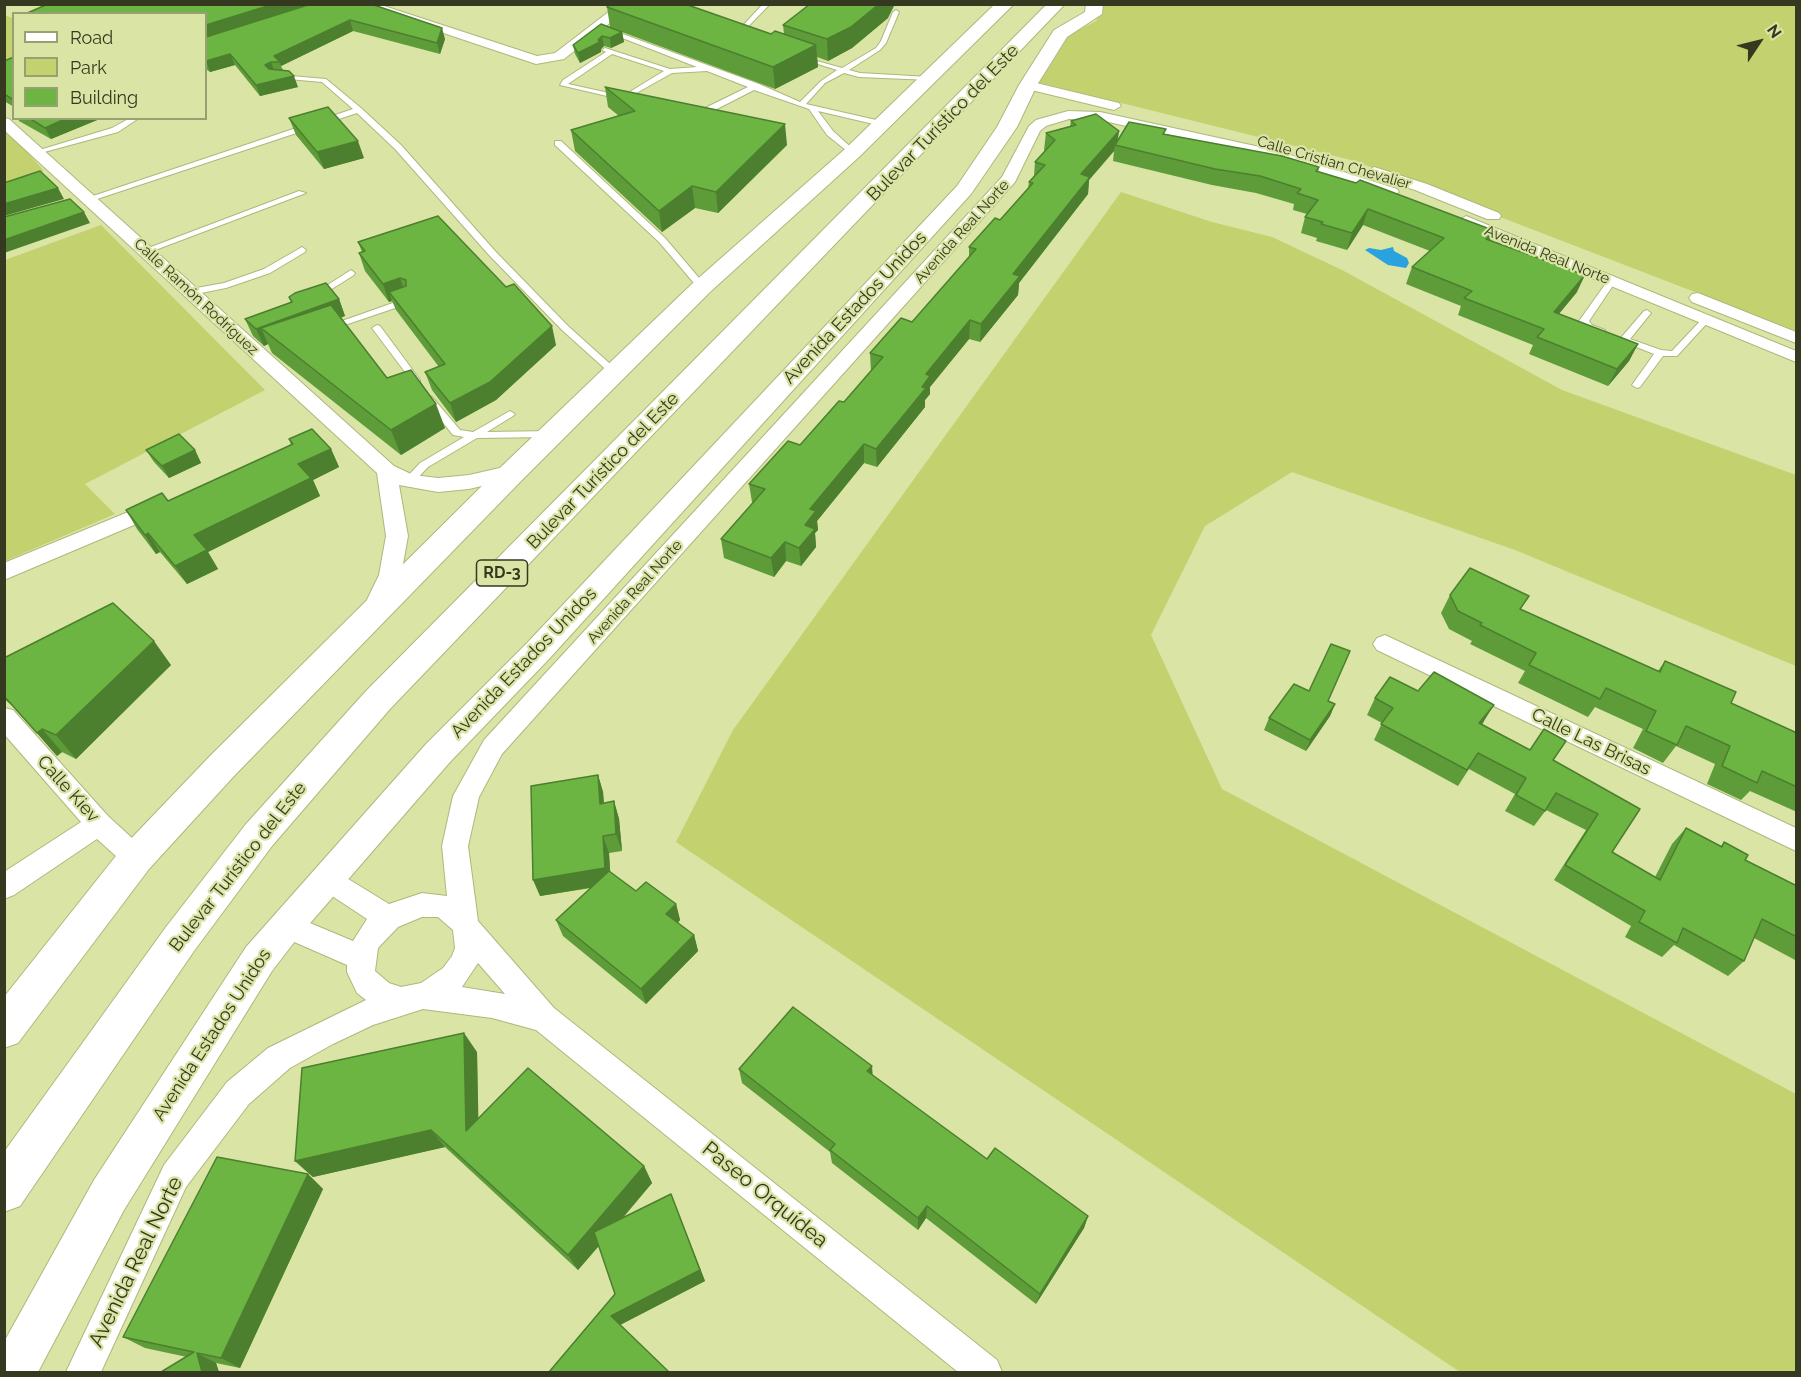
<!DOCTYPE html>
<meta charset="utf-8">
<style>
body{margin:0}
#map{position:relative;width:1801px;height:1377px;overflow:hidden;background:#d9e4a5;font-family:Raleway,sans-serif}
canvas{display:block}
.frame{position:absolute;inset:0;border:6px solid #353920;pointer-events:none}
.legend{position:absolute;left:12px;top:12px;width:195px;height:108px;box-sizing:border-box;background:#d9e4a5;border:2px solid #97a070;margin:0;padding:8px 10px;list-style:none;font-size:18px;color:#353920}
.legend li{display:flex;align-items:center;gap:12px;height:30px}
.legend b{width:30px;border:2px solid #97a070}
.north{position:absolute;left:1729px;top:12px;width:60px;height:60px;-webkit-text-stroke:4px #d9e4a5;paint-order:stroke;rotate:55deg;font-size:16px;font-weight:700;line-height:24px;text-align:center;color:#353920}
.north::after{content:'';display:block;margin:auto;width:21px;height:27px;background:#353920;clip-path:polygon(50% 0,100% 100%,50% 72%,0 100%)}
</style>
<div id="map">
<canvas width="1801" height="1377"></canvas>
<div class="frame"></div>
<ul class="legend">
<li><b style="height:8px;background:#fff"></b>Road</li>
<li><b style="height:16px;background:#c3d16e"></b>Park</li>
<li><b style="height:16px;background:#6cb542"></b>Building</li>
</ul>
<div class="north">N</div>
</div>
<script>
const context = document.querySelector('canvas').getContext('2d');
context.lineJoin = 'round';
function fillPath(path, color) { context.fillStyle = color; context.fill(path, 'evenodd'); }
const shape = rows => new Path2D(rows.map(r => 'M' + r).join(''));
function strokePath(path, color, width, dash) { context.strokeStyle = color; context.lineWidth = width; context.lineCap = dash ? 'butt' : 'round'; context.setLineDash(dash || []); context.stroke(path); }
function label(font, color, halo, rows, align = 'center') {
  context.font = font + ' Raleway,sans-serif'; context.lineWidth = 4.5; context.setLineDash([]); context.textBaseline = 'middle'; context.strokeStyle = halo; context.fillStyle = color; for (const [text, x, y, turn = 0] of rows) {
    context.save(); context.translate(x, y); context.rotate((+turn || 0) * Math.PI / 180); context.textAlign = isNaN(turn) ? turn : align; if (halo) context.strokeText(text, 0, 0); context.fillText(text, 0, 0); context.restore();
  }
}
const green = shape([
 [1104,5,1796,5,1796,331,1355,161,1037,82,1049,68,1069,35,1096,21],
 [5,15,14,19,13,61,5,64],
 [5,127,44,171,5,185],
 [1121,192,1212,222,1272,237,1342,270,1562,390,1796,475,1796,666,1515,550,1292,472,1205,526,1151,635,1222,789,1796,1094,1796,1372,1460,1372,676,842,733,730],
 [101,225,265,390,85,484,115,514,5,561,5,260]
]);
const water = shape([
 [1393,247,1394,251,1407,258,1409,263,1406,268,1388,265,1365,250,1369,248,1381,250]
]);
const service = shape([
 [763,4,770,4,739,36,735,36,735,34,763,4],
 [896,10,899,12,886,43,880,50,849,70,860,73,929,77,933,79,931,80,859,77,844,73,825,83,806,104,885,122,885,126,882,126,818,111,833,131,855,151,856,153,852,155,827,135,809,109,754,90,707,114,701,114,701,110,748,87,707,71,672,73,624,100,560,85,563,80,606,52,602,50,605,48,670,69,697,67,607,32,607,30,609,29,759,84,800,102,821,81,837,70,799,58,799,56,842,68,876,48,881,41,893,12,896,10],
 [612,54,664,71,623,96,568,84,612,54],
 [279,75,326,79,361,108,401,145,495,251,568,326,618,371,618,375,612,375,562,330,489,255,395,149,357,113,91,201,84,199,353,109,322,82,277,78,275,77,279,75],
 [130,118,139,118,118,132,37,154,33,152,112,128,130,118],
 [555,141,561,141,665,238,705,285,705,289,699,289,659,242,555,145,555,141],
 [299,191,306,193,150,252,143,250,299,191],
 [302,247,306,250,305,252,270,273,226,288,191,295,187,292,191,289,224,283,264,269,302,247],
 [351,270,355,273,354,275,319,297,312,295,351,270],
 [1612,278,1616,281,1589,321,1592,325,1605,330,1605,334,1602,335,1586,329,1579,321,1609,279,1612,278],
 [407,298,410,299,410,303,333,329,330,330,325,327,407,298],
 [1647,310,1651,313,1630,339,1661,350,1672,351,1703,318,1706,317,1710,320,1677,356,1663,356,1640,387,1637,388,1632,385,1654,354,1619,340,1644,311,1647,310],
 [377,325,380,326,420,380,420,384,414,384,372,328,377,325],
 [429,396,432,397,460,430,473,432,510,411,515,414,513,416,487,432,551,431,556,434,551,437,477,438,428,467,413,483,405,483,404,481,405,479,420,463,464,437,453,435,424,399,429,396]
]);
const minor = shape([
 [357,4,378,4,537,56,555,53,619,4,634,4,564,59,536,64,357,4],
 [1028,81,1119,103,1121,106,1114,110,1023,88,1023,82,1028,81],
 [1068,111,1100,112,1278,151,1397,189,1399,192,1391,197,1274,160,1100,120,1069,119,1046,126,1040,131,1015,182,502,754,479,797,468,846,478,921,554,1008,997,1360,1002,1372,958,1372,536,1030,492,1018,423,1009,373,1025,333,1044,290,1068,249,1104,186,1187,101,1372,66,1372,164,1165,227,1082,268,1048,366,1000,357,993,347,972,347,965,276,934,272,925,276,916,286,913,353,941,367,919,317,886,313,878,317,870,327,866,389,904,422,893,447,896,442,846,453,796,484,740,1002,177,1029,126,1036,120,1068,111],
 [422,917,438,917,453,930,455,948,452,956,443,968,421,983,401,987,389,983,375,971,378,948,398,927,422,917],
 [478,963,505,994,462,987,478,963],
 [4,118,9,119,394,466,413,475,438,478,469,475,513,465,520,467,523,472,520,477,469,489,438,492,399,485,408,536,401,575,382,614,374,616,366,614,363,608,379,575,386,536,377,473,4,130,4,118],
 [1374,167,1427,184,1499,213,1501,216,1499,219,1487,219,1415,190,1368,175,1366,172,1374,167],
 [1466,216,1796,351,1796,362,1460,224,1458,221,1466,216],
 [1698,293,1796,332,1796,343,1692,302,1689,298,1692,294,1698,293],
 [160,499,167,501,171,506,167,511,4,580,4,563,160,499],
 [1385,635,1796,828,1796,851,1377,650,1373,644,1377,638,1385,635],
 [4,708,13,710,108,816,145,850,149,858,145,866,136,869,127,866,97,839,14,895,4,899,4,872,81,822,4,734,4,708]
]);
const tertiary = shape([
 [1086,4,1103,4,1102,14,1067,37,1037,85,1017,127,971,194,549,659,450,762,299,936,272,971,124,1210,38,1372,4,1372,4,1342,94,1180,246,947,426,744,527,643,957,186,997,127,1019,85,1054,30,1085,12,1086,4]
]);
const trunk = shape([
 [995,4,1014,4,859,157,710,292,523,479,234,776,149,869,18,1043,4,1048,4,997,123,847,210,756,503,465,694,282,845,149,995,4],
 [1047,4,1065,4,390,709,272,846,194,951,20,1206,4,1212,4,1152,166,927,246,824,366,691,1047,4]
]);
const wall = shape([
 [371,4,445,39,440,54,353,31,281,66,283,70,298,87,260,96,235,65,210,72,206,69,206,14,155,5],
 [607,7,771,34,784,34,783,25,888,18,852,48,828,61,817,57,818,67,775,89,622,32,624,42,611,48,604,46,601,49,601,52,580,63,575,54,573,45,610,27],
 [14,57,14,107,4,101,4,61],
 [605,87,787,145,718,213,695,208,662,232,575,151,571,130,619,116,608,107],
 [18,118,102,118,51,139,19,121],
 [289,118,364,158,324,169,296,135],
 [1071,121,1119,131,1117,141,1165,134,1319,167,1318,172,1491,241,1577,292,1559,314,1638,344,1629,361,1608,386,1529,354,1533,345,1458,315,1461,306,1406,284,1412,267,1430,251,1363,225,1347,250,1316,241,1317,238,1301,233,1305,217,1307,214,1293,210,1294,204,1256,193,1212,185,1113,161,1114,151,1089,180,1088,194,1019,283,1018,295,980,342,969,339,930,387,930,394,925,400,925,407,877,467,864,463,817,521,818,530,815,533,816,547,801,566,786,561,774,577,724,558,721,539,753,503,752,502,749,484,800,445,844,402,871,372,870,353,912,322,969,257,969,247,1000,220,1028,188,1029,182,1034,176,1035,162,1045,151,1044,150,1046,133,1070,126],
 [358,242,556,345,496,400,456,422,432,390,425,372,439,367,396,310,392,301,389,302,365,271,359,253,362,252],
 [289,297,339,299,345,316,340,318,387,378,445,428,401,455,272,353,268,344,264,346,253,336,245,319,291,302],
 [289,439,331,449,339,467,313,480,320,496,208,552,218,569,187,584,160,552,156,554,137,529,126,510,168,501,291,445],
 [146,450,195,450,201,463,169,478,154,462],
 [1450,595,1522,610,1658,671,1665,661,1731,703,1797,733,1797,812,1750,791,1741,800,1707,784,1715,764,1676,746,1663,763,1633,748,1643,729,1595,707,1588,717,1518,683,1525,671,1470,644,1472,641,1449,629,1441,613],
 [4,658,171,665,76,759,62,752,57,756,15,708,4,699],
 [1309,691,1335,704,1330,716,1306,751,1264,730,1269,718],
 [1418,691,1484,721,1482,725,1530,750,1553,760,1640,809,1612,852,1655,877,1672,844,1686,828,1721,846,1724,842,1745,860,1797,886,1797,961,1754,938,1744,961,1728,976,1674,945,1662,957,1625,937,1631,926,1554,880,1586,830,1546,810,1534,826,1505,811,1515,794,1469,769,1458,786,1374,740,1382,723,1367,715,1375,698],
 [598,775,603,792,604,803,614,801,619,819,622,851,609,853,610,872,636,891,676,904,680,920,678,923,694,935,698,951,646,1004,563,936,556,920,591,888,540,896],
 [477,1052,478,1118,644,1166,652,1183,622,1219,671,1194,705,1281,620,1325,549,1372,615,1294,599,1246,578,1270,445,1147,313,1177,295,1161],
 [872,1066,872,1075,987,1159,1088,1216,1084,1228,1036,1304,926,1218,918,1230,832,1163,830,1152,742,1083,739,1069],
 [308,1174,323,1189,240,1368,216,1363,219,1372,161,1372,187,1357,145,1348,123,1337]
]);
const shadedWall = shape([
 [274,4,313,4,206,38,206,25],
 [879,4,895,4,888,18,852,48,828,61,827,39],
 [350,20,353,31,281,66,280,62,274,56],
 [442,28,445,39,440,54,437,43],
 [622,32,624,42,611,48,610,38],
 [602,36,604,46,601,49,601,52,580,63,578,53],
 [816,45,818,67,775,89,773,67],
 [230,54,235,65,210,72,206,61],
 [271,62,275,73,269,76,265,65],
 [294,76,298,87,260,96,256,85],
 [67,118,102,118,51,139,45,128],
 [785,124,787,145,718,213,716,192],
 [1119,131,1117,145,1115,145,1114,151,1089,180,1088,194,1019,283,1018,295,980,342,981,324,1013,274,1081,174],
 [358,141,364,158,324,169,317,152],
 [692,186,695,208,662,232,659,211],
 [58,188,64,199,4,216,4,204],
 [1368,209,1363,225,1347,250,1352,233],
 [84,212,90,223,4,253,4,240],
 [1495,231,1489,247,1486,239],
 [1585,275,1577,292,1546,329,1554,312],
 [400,278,406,296,389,292,392,301,389,302,383,284],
 [339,299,345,316,277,341,261,328,268,344,264,346,256,329],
 [970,320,969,339,930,387,930,394,925,400,925,407,877,467,876,449,926,374],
 [552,326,556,345,496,400,456,422,450,403],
 [1638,344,1629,361,1608,386,1617,369],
 [436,404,445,428,401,455,391,430],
 [864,444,864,463,817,521,818,530,815,533,816,547,801,566,799,548,810,509],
 [331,449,339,467,313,480,320,496,208,552,218,569,187,584,175,566,194,535,298,464],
 [195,450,201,463,169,478,162,466],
 [148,533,160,552,156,554,145,535],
 [785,542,786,561,774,577,771,558],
 [154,641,171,665,76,759,56,735],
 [1335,704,1330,716,1306,751,1310,740],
 [1494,705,1484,721,1470,740,1479,723],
 [42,729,62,752,57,756,37,733],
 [598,775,603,792,605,821,600,804],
 [614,801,619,819,622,851,616,834],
 [603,836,609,853,611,884,540,896,533,880],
 [676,904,680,920,671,930,666,914],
 [694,935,698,951,646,1004,641,989],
 [464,1033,477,1052,479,1148,466,1131],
 [872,1066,873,1080,867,1071],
 [431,1130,445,1147,313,1177,295,1161],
 [644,1166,652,1183,578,1270,568,1255],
 [308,1174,323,1189,240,1368,221,1358],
 [671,1194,705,1281,618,1326,611,1316],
 [927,1206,926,1218,918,1230,918,1218],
 [1088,1216,1084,1228,1036,1304,1040,1294],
 [197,1353,216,1363,219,1372,202,1372]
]);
const building = shape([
 [48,4,158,5,274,4,206,25,206,14,25,14,48,4],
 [311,4,371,4,442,28,437,43,350,20,274,56,280,62,271,62,265,65,269,69,289,71,294,76,256,85,230,54,206,61,206,37,311,4],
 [610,4,685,4,771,34,775,31,816,45,773,67,607,7,610,4],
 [810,4,879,4,851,27,827,39,783,25,810,4],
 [601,24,622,32,610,38,602,36,598,40,600,42,578,53,573,45,601,24],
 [14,57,14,100,4,94,4,61,14,57],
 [605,87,785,124,716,192,692,186,659,211,571,130,635,111,605,87],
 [328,107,358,141,317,152,289,118,328,107],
 [1096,114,1119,131,1081,174,1090,177,1013,274,1020,276,981,324,970,320,926,374,930,376,922,387,926,388,876,449,864,444,810,509,816,511,805,525,815,529,799,548,785,542,771,558,721,539,765,489,749,484,788,441,800,445,839,401,844,402,883,357,870,353,901,318,912,322,976,249,969,247,995,218,1000,220,1033,183,1029,182,1045,165,1035,162,1055,140,1046,133,1076,125,1071,121,1096,114],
 [29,118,67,118,45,128,29,118],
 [1129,122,1166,129,1163,134,1282,156,1319,167,1316,171,1356,183,1360,180,1495,231,1486,239,1585,275,1554,312,1638,344,1617,369,1537,337,1544,329,1464,298,1472,291,1412,267,1444,238,1368,209,1352,233,1321,224,1323,222,1305,217,1318,200,1297,193,1301,189,1260,176,1215,169,1115,145,1129,122],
 [40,171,58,188,4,204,4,183,40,171],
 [70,199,84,212,4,240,4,217,70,199],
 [438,216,506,287,514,284,552,326,490,382,450,403,425,372,445,364,389,292,406,286,406,280,400,278,383,284,359,253,365,251,358,242,438,216],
 [326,283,339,299,256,329,245,319,292,302,289,297,295,293,326,283],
 [331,305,387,378,411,370,436,404,391,430,261,328,331,305],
 [312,429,331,449,298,464,311,478,194,535,207,550,175,566,148,533,145,535,126,510,162,493,168,501,293,444,289,439,312,429],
 [179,434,195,450,162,466,146,450,179,434],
 [1470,568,1529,596,1520,609,1660,672,1665,661,1736,692,1731,703,1797,733,1797,787,1762,771,1757,783,1722,766,1730,746,1686,726,1677,745,1646,731,1656,711,1606,688,1600,699,1529,665,1536,653,1480,625,1482,623,1458,611,1450,595,1470,568],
 [113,603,154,641,56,735,42,729,37,733,4,696,4,658,113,603],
 [1331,644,1350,651,1328,701,1335,704,1310,740,1269,718,1294,684,1309,691,1331,644],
 [1434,672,1494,705,1479,723,1530,750,1544,729,1566,741,1553,760,1640,809,1612,852,1660,880,1686,828,1722,847,1724,842,1748,855,1745,860,1797,886,1797,937,1762,919,1744,961,1683,928,1677,943,1639,922,1645,911,1565,865,1598,814,1556,793,1545,811,1516,795,1526,778,1478,753,1467,770,1381,724,1393,708,1375,698,1390,677,1418,691,1434,672],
 [598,775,600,804,614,801,616,834,603,836,605,868,533,880,531,786,598,775],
 [609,871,636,891,646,882,676,904,666,914,694,935,641,989,556,920,609,871],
 [793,1007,872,1066,867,1071,987,1159,995,1148,1088,1216,1040,1294,927,1206,918,1218,830,1150,835,1144,739,1069,793,1007],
 [464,1033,466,1131,528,1068,644,1166,568,1255,431,1130,295,1161,302,1068,464,1033],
 [217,1157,308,1174,221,1358,197,1353,202,1372,161,1372,194,1352,123,1337,217,1157],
 [671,1194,700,1270,611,1316,669,1372,549,1372,615,1294,594,1232,671,1194]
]);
const farStreetnames = [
 ["Calle Cristian Chevalier",1334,163,16],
 ["Avenida Real Norte",962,232,-48],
 ["Avenida Real Norte",1547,255,22],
 ["Calle Ramón Rodríguez",196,297,43],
 ["Avenida Real Norte",635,592,-48]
];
const shields = [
 [502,573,51]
];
const shieldNames = [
 ["RD-3",502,573]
];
const streetNames = [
 ["Bulevar Turístico del Este",943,123,-46],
 ["Avenida Estados Unidos",855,308,-47],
 ["Bulevar Turístico del Este",603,471,-46],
 ["Avenida Estados Unidos",524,663,-46],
 ["Calle Las Brisas",1591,742,26],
 ["Calle Kiev",68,789,48],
 ["Bulevar Turístico del Este",238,867,-52],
 ["Avenida Estados Unidos",212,1035,-57]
];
const nearStreetnames = [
 ["Paseo Orquídea",765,1195,39],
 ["Avenida Real Norte",136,1262,-64]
];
fillPath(green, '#c3d16e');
fillPath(water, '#2aa2dd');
strokePath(service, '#aeb87c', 2);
strokePath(minor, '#aeb87c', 2);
strokePath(tertiary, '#aeb87c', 2);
strokePath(trunk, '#aeb87c', 2);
fillPath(service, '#fff');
fillPath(minor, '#fff');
fillPath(tertiary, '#fff');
fillPath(trunk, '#fff');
fillPath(wall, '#5d9c39');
fillPath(shadedWall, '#4c7f2e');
fillPath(building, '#6cb542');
strokePath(building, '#4c7f2e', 1.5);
label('15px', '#353920', '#d9e4a5', farStreetnames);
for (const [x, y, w] of shields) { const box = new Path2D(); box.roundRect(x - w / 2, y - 13, w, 26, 4.5); context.fillStyle = '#d9e4a5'; context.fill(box); strokePath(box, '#353920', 1.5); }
label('bold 16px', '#353920', null, shieldNames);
label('18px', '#353920', '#d9e4a5', streetNames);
label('21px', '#353920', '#d9e4a5', nearStreetnames);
</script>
